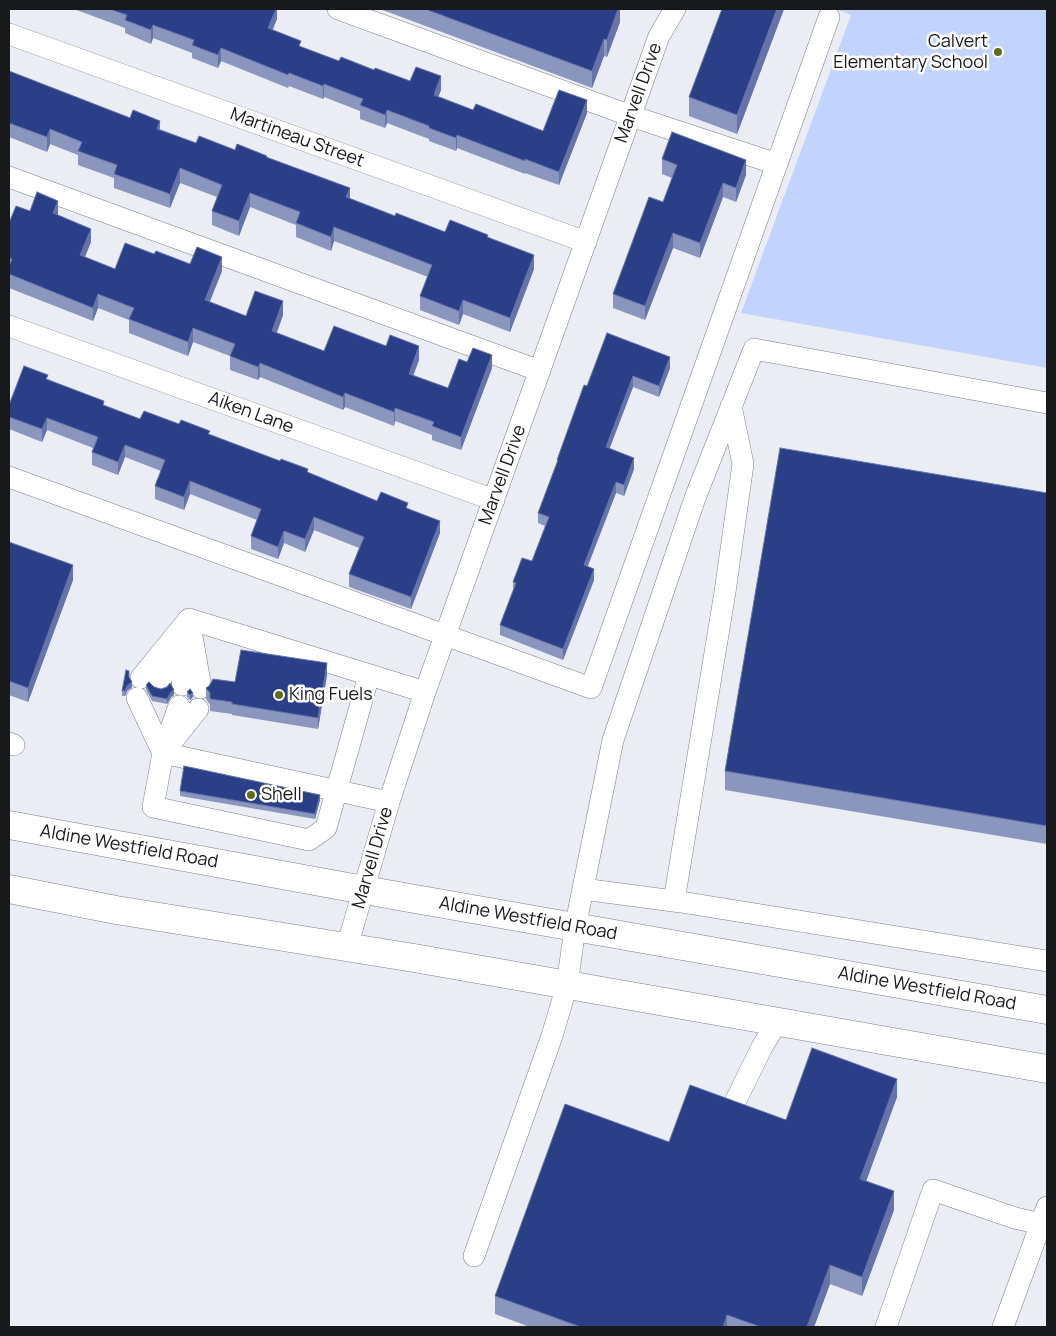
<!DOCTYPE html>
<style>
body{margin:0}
#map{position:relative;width:1056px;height:1336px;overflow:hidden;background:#ebedf4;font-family:Manrope,sans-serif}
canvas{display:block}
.frame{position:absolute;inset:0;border:10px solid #18191b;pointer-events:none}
</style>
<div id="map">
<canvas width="1056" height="1336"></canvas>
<div class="frame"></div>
</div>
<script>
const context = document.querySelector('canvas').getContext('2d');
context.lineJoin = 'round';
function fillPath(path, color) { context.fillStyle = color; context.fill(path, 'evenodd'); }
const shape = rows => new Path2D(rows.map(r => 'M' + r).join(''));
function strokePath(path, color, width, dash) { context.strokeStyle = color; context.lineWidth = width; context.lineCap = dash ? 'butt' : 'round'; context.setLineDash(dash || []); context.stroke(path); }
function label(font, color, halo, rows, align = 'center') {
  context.font = font + ' Manrope,sans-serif'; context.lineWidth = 5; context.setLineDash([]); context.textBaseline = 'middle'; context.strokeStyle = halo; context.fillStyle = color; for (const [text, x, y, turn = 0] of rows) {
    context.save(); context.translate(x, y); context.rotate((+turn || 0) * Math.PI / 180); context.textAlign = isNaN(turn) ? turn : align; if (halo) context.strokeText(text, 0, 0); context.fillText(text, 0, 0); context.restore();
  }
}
const green = shape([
 [835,9,1047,9,1047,368,741,313,851,15]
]);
const minor = shape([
 [338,9,631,116,777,164],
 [9,34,586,242],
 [9,177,540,371],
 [9,326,494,500],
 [9,477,591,688,829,17],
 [141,678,189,619],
 [160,681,175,649],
 [182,685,187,644],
 [201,688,189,619,425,692],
 [137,698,163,753,153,807,309,840,326,828,369,675],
 [198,709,163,753,389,802],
 [167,740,179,706],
 [9,743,14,745],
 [583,889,681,902,1047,961],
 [674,901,725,592,743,464,731,406],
 [347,947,389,802,425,692,659,36,675,9],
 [734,1104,762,1047,777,1022],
 [474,1256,552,1036,567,985,575,928,613,740,695,498,754,349,1047,403],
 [886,1327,933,1190,1015,1218,1041,1224],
 [1003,1327,1047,1207]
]);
const major = shape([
 [9,825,364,890,1047,1010],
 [9,889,116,910,414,958,1047,1069]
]);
const wall = shape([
 [74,9,277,9,277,19,272,30,301,47,339,61,374,70,441,90,438,97,473,110,543,131,587,113,559,185,525,173,525,174,457,148,456,151,429,141,429,139,387,123,385,128,360,119,360,111,324,97,323,99,289,86,288,88,221,61,218,68,192,58,192,53,153,38,151,44,125,33,125,28],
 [380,9,620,9,620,22,607,57,604,56,592,88],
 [784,9,737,134,689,116,689,97],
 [9,71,196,143,235,150,267,157,350,199,395,216,445,232,488,237,534,269,510,332,463,314,459,325,420,310,420,296,428,277,334,241,331,251,296,237,296,225,250,207,239,236,212,225,212,211,217,197,180,183,170,208,114,188,114,178,78,165,78,155,50,144,47,152,9,137],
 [662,159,746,175,736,202,723,197,700,258,673,248,645,320,613,308,613,294,663,202,672,178,662,174],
 [30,211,58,214,58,215,91,242,85,257,115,269,154,254,190,264,222,271,209,302,246,316,283,315,277,333,324,351,419,360,413,375,448,388,467,362,492,368,461,450,432,440,432,435,395,421,394,426,345,407,343,410,260,377,258,380,230,370,230,356,193,342,188,356,129,333,129,320,98,308,93,321,9,288,9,223],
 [670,368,659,397,633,387,609,449,634,469,624,496,616,493,587,567,594,580,563,660,500,635,500,625,513,591,513,582,532,561,545,526,538,523,538,513,557,463,557,460,587,386],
 [48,379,104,405,140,419,179,424,210,434,308,472,377,501,408,508,440,533,411,609,349,587,349,574,359,548,314,530,305,552,284,543,278,559,251,549,251,536,257,520,190,494,184,510,155,499,155,486,161,471,125,457,118,475,92,465,92,452,93,448,47,430,42,442,9,429,9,405],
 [1047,493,1047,844,725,790,725,771],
 [9,542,73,580,28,702,9,695],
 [327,675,318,729,232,715,232,714,210,711,210,705,206,699,206,688,235,682],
 [146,685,154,687,174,695,171,697,167,704,152,701,146,690],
 [132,687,127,691,125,696,122,696,122,691],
 [187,692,193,697,190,700,187,697],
 [180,791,320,800,315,819,180,796],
 [897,1097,866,1181,894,1210,862,1296,830,1284,814,1327,530,1327,495,1314,495,1296,669,1142]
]);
const shadedWall = shape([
 [276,9,277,9,277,19,268,42,268,28],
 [618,9,620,9,620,22,607,57,607,40],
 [777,9,784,9,737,134,737,115],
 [153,25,153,38,151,44,151,30],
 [604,39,604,56,592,88,592,71],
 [221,48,221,61,218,68,218,55],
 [441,76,441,90,434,108,434,95],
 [324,84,324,97,323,99,323,86],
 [587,100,587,113,559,185,559,172],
 [387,110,387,123,385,128,385,115],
 [160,121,160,135,157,129],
 [50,129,50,144,47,152,47,137],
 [457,135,457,148,456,151,456,138],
 [746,160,746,175,736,202,736,188],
 [180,168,180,183,170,208,170,194],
 [723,183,723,197,700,258,700,243],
 [350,188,350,202,346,197],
 [250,193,250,207,239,236,239,221],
 [58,201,58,214,53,227,53,213],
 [334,227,334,241,331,251,331,237],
 [91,229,91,242,80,268,80,255],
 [673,233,673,248,645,320,645,306],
 [534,255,534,269,510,332,510,318],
 [222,257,222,271,205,314,205,300],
 [98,294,98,308,93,321,93,308],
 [463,300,463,314,459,325,459,311],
 [283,301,283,315,272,344,272,331],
 [193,328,193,342,188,356,188,342],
 [419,346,419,360,409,387,409,374],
 [492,355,492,368,461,450,461,437],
 [670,357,670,368,659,397,659,386],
 [260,363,260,377,258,380,258,367],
 [633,376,633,387,606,458,606,447],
 [345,393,345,407,343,410,343,397],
 [395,408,395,421,394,426,394,412],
 [47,418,47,430,42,442,42,429],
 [125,445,125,457,118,475,118,462],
 [634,458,634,469,624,496,624,485],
 [190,481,190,494,184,510,184,497],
 [616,482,616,493,584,576,584,565],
 [314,517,314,530,305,552,305,539],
 [440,521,440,533,411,609,411,597],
 [284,531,284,543,278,559,278,547],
 [73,565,73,580,28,702,28,688],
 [594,569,594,580,563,660,563,649],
 [327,663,327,675,318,729,318,718],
 [132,682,132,687,127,691,125,696,125,691,127,686],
 [174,690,174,695,171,697,167,704,167,699,171,692],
 [193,693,193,697,190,700,190,695],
 [320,795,320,800,315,819,315,814],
 [897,1079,897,1097,860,1198,860,1179],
 [894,1191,894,1210,862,1296,862,1277],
 [830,1265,830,1284,814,1327,807,1327],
 [727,1315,727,1327,723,1327]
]);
const building = shape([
 [109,9,276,9,268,28,301,41,299,46,339,61,341,57,374,70,375,68,410,81,416,67,441,76,434,95,473,110,476,104,543,131,559,90,587,100,559,172,525,159,525,161,457,135,456,138,429,128,429,126,387,110,385,115,360,105,363,99,324,84,323,86,289,73,288,75,221,48,218,55,192,45,194,40,153,25,151,30,125,20,127,15,109,9],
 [425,9,618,9,607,40,604,39,592,71,425,9],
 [722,9,777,9,737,115,689,97,722,9],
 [9,71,130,118,133,110,160,121,157,129,196,143,199,136,235,150,237,144,267,156,266,157,350,188,346,197,395,216,396,213,445,232,450,220,488,235,487,237,534,255,510,318,463,300,459,311,420,296,432,265,334,227,331,237,296,223,300,212,250,193,239,221,212,211,222,185,180,168,170,194,114,174,117,165,78,151,82,142,50,129,47,137,9,123,9,71],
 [672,132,746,160,736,188,723,183,700,243,673,233,645,306,613,294,649,197,663,202,677,165,662,159,672,132],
 [37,192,58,201,53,213,91,229,80,255,115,269,125,243,154,254,156,251,190,264,197,247,222,257,205,300,246,316,255,291,283,301,272,331,324,351,334,326,386,346,390,335,419,346,409,374,448,388,459,359,467,362,473,348,492,355,461,437,432,426,434,422,395,408,394,412,345,393,343,397,260,363,258,367,230,356,235,344,193,328,188,342,129,319,134,308,98,294,93,308,9,274,9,266,12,259,9,258,9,223,16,206,30,211,37,192],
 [607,333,670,357,659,386,633,376,606,447,634,458,624,485,616,482,584,565,594,569,563,649,500,625,516,583,513,582,522,558,532,561,549,517,538,513,558,460,557,460,584,385,587,386,607,333],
 [24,366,48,375,46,379,104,401,103,405,140,419,144,411,179,424,181,420,210,431,208,434,280,461,281,459,308,469,307,472,377,501,381,492,408,503,406,508,440,521,411,597,349,574,364,537,314,517,305,539,284,531,278,547,251,536,261,509,190,481,184,497,155,486,165,460,125,445,118,462,92,452,98,437,47,418,42,429,9,417,9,405,24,366],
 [780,448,1047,493,1047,826,725,771,780,448],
 [9,542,73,565,28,688,9,681,9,542],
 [241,650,327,663,318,718,232,704,232,702,210,699,210,693,206,688,209,686,213,679,235,682,241,650],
 [126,670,129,671,129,677,132,682,127,686,125,691,122,691,126,670],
 [149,682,154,687,161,689,167,687,170,683,174,690,171,692,167,699,152,696,146,685,149,682],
 [190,689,193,693,190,695,187,692,190,689],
 [184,766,320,795,315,814,180,791,184,766],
 [812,1048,897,1079,860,1179,894,1191,862,1277,830,1265,807,1327,761,1327,727,1315,723,1327,581,1327,495,1296,565,1104,669,1142,690,1085,786,1120,812,1048]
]);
const markers = [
 [998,52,5,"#606e18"],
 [279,695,5,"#606e18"],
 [251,795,5,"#606e18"]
];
const poiNames = [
 ["Calvert",988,42,"right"],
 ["Elementary School",988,63,"right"],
 ["King Fuels",289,695],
 ["Shell",261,795]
];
const streetNames = [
 ["Marvell Drive",639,93,-70],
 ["Martineau Street",297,138,20],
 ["Aiken Lane",251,413,20],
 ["Marvell Drive",503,475,-70],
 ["Aldine Westfield Road",129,847,10],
 ["Marvell Drive",373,858,-74],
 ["Aldine Westfield Road",528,919,10],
 ["Aldine Westfield Road",927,989,10]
];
fillPath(green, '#c2d3fd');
strokePath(minor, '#7e8187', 22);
strokePath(major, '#7e8187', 29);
strokePath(minor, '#fff', 21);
strokePath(major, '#fff', 28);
fillPath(wall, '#8b96be');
fillPath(shadedWall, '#6573a9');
fillPath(building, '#2b3f89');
strokePath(building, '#6573a9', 1);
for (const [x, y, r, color] of markers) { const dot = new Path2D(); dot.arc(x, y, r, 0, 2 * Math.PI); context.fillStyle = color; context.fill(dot); strokePath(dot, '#fff', 2); }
label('18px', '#18191b', '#fff', poiNames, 'left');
label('18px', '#18191b', '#fff', streetNames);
</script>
